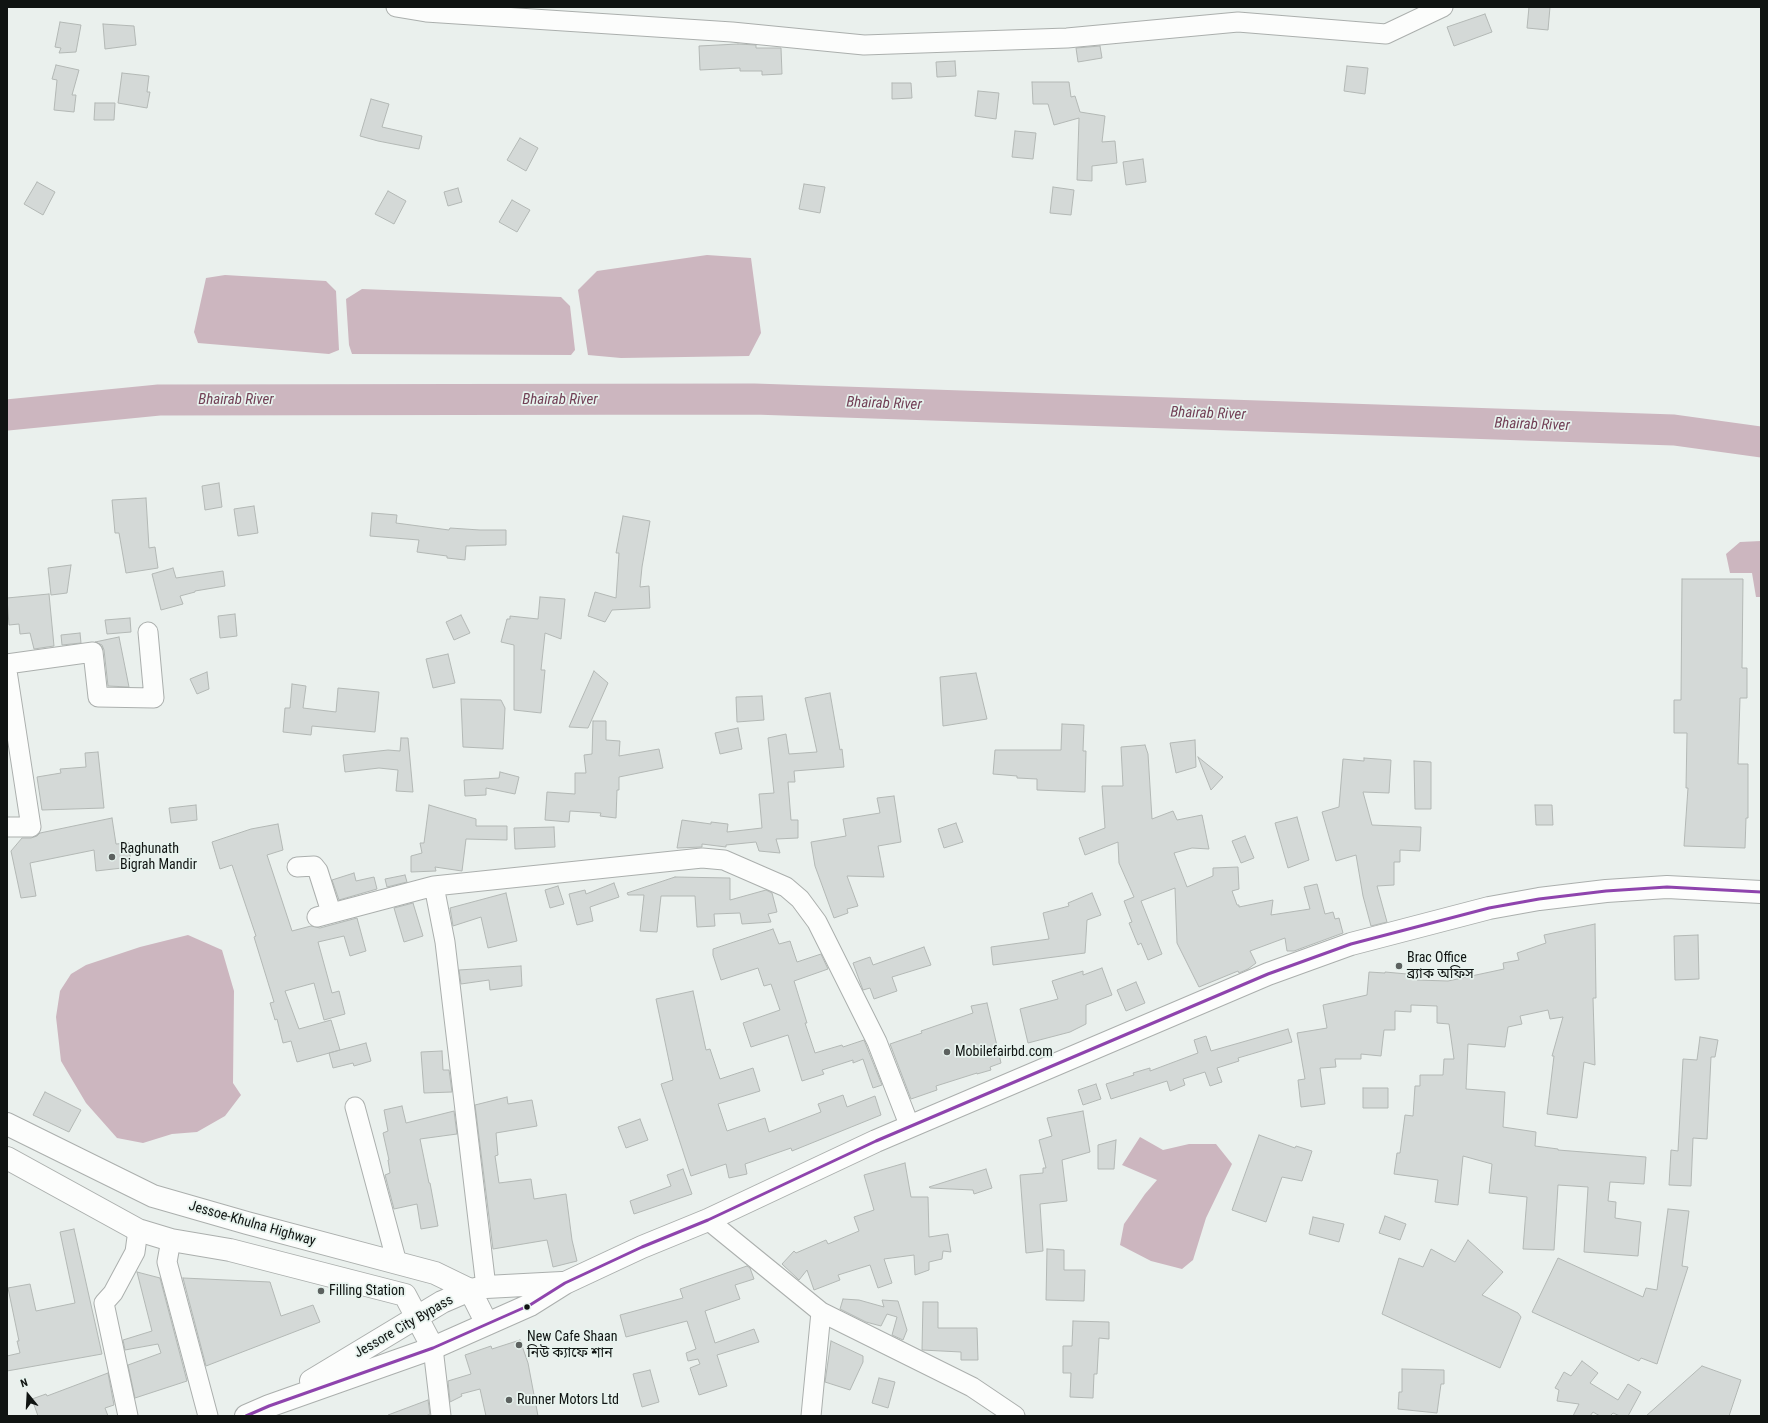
<!DOCTYPE html>
<meta charset="utf-8">
<style>
body{margin:0}
#map{position:relative;width:1768px;height:1423px;overflow:hidden;background:#eaf0ed;font-family:"Roboto Condensed",sans-serif}
canvas{display:block}
.frame{position:absolute;inset:0;border:8px solid #101412;pointer-events:none}
.north{position:absolute;left:8px;top:1375px;width:40px;height:40px;-webkit-text-stroke:3px #e7f3ee;paint-order:stroke;rotate:342deg;font-size:11px;font-weight:700;line-height:16px;text-align:center;color:#101412}
.north::after{content:'';display:block;margin:auto;width:14px;height:18px;background:#101412;clip-path:polygon(50% 0,100% 100%,50% 72%,0 100%)}
</style>
<div id="map">
<canvas width="1768" height="1423"></canvas>
<div class="frame"></div>
<div class="north">N</div>
</div>
<script>
const context = document.querySelector('canvas').getContext('2d');
context.lineJoin = 'round';
function fillPath(path, color) { context.fillStyle = color; context.fill(path, 'evenodd'); }
const shape = rows => new Path2D(rows.map(r => 'M' + r).join(''));
function strokePath(path, color, width, dash) { context.strokeStyle = color; context.lineWidth = width; context.lineCap = dash ? 'butt' : 'round'; context.setLineDash(dash || []); context.stroke(path); }
function label(font, color, halo, rows, align = 'center') {
  context.font = font + ' "Roboto Condensed","Noto Sans Bengali",sans-serif'; context.lineWidth = 3.5; context.setLineDash([]); context.textBaseline = 'middle'; context.strokeStyle = halo; context.fillStyle = color; for (const [text, x, y, turn = 0] of rows) {
    context.save(); context.translate(x, y); context.rotate((+turn || 0) * Math.PI / 180); context.textAlign = isNaN(turn) ? turn : align; if (halo) context.strokeText(text, 0, 0); context.fillText(text, 0, 0); context.restore();
  }
}
const water = shape([
 [707,255,751,258,761,333,749,356,621,358,588,355,578,290,597,271],
 [225,275,326,281,336,291,339,350,329,354,198,343,194,332,206,278],
 [362,289,561,297,570,306,575,350,571,355,352,354,349,345,346,299],
 [1761,541,1761,597,1756,597,1752,573,1730,573,1726,554,1740,542],
 [188,935,222,950,234,991,233,1083,241,1095,225,1116,197,1132,172,1134,143,1143,117,1138,86,1103,61,1061,56,1017,60,991,71,974,86,965,140,947],
 [1140,1137,1163,1150,1189,1144,1216,1144,1232,1164,1206,1218,1193,1260,1182,1269,1151,1261,1120,1245,1124,1224,1145,1194,1157,1180,1122,1165]
]);
const river = shape([
 [7,415,159,400,754,399,1674,430,1761,442]
]);
const building = shape([
 [1529,7,1550,7,1548,30,1527,28,1529,7],
 [1485,14,1492,32,1454,46,1447,27,1485,14],
 [60,22,81,25,76,52,59,53,61,48,55,47,60,22],
 [103,24,134,26,136,45,105,49,103,24],
 [738,44,756,45,756,48,781,48,782,74,762,75,762,71,740,71,740,68,700,70,699,46,738,44],
 [1100,46,1102,58,1078,62,1076,48,1100,46],
 [955,61,956,76,937,77,936,62,955,61],
 [56,65,79,70,72,95,76,95,74,112,54,110,57,80,52,79,56,65],
 [1347,66,1368,68,1365,94,1344,91,1347,66],
 [122,73,149,76,147,92,150,92,147,108,118,103,122,73],
 [1032,82,1069,82,1071,97,1075,96,1080,112,1105,116,1102,142,1115,141,1117,163,1092,166,1092,181,1077,180,1079,118,1054,125,1048,104,1033,104,1032,82],
 [892,83,911,83,912,98,892,99,892,83],
 [978,91,999,93,996,119,975,116,978,91],
 [371,99,389,104,382,127,422,136,419,149,378,141,360,136,371,99],
 [95,103,115,103,114,120,94,120,95,103],
 [1015,131,1036,133,1033,159,1012,157,1015,131],
 [520,138,538,148,526,171,507,160,520,138],
 [1143,159,1146,182,1126,185,1123,162,1143,159],
 [37,182,55,192,43,215,24,204,37,182],
 [804,184,825,187,820,213,799,209,804,184],
 [1053,187,1074,190,1071,215,1050,213,1053,187],
 [458,188,462,202,448,206,444,192,458,188],
 [388,191,406,201,394,224,375,214,388,191],
 [512,200,530,210,517,232,499,222,512,200],
 [219,483,222,507,205,510,202,486,219,483],
 [146,498,149,548,155,547,158,568,126,573,119,533,115,533,112,500,146,498],
 [254,506,258,533,238,536,234,509,254,506],
 [372,513,397,515,396,523,449,530,450,528,480,530,506,530,506,545,466,546,465,560,447,558,447,556,417,552,419,540,370,536,372,513],
 [623,516,650,521,642,567,640,587,649,586,650,608,612,610,605,622,588,616,595,592,616,598,619,553,616,553,623,516],
 [71,565,67,593,51,595,48,568,71,565],
 [173,568,176,578,223,571,225,586,195,591,195,592,180,596,183,604,161,610,152,574,173,568],
 [1682,579,1743,579,1742,668,1747,668,1747,698,1740,698,1738,764,1748,764,1748,818,1746,818,1745,848,1684,846,1688,788,1686,788,1687,733,1674,733,1674,700,1681,700,1682,579],
 [49,594,54,646,34,649,30,633,20,634,19,624,9,625,7,598,49,594],
 [540,597,565,599,561,639,545,633,541,670,545,670,541,713,514,710,514,645,501,642,507,619,510,619,510,616,538,619,540,597],
 [235,614,237,636,220,638,218,616,235,614],
 [461,615,470,633,454,640,446,622,461,615],
 [130,618,131,632,107,634,105,620,130,618],
 [80,633,81,643,62,645,61,635,80,633],
 [119,637,129,687,108,686,104,650,102,645,95,642,119,637],
 [448,654,455,683,433,688,426,659,448,654],
 [594,671,608,683,588,728,569,727,594,671],
 [207,672,209,689,197,694,190,679,207,672],
 [976,673,987,719,943,726,940,677,976,673],
 [292,684,306,686,303,708,336,712,338,688,379,692,375,732,312,726,311,735,283,732,285,708,290,708,292,684],
 [830,693,840,750,842,749,844,767,794,771,795,782,788,782,791,820,798,820,798,838,776,839,780,853,759,851,756,842,726,845,726,847,702,844,702,847,677,848,682,820,711,824,711,822,728,824,727,832,762,828,759,794,774,793,768,738,786,734,789,754,817,752,805,698,830,693],
 [762,696,764,720,737,722,736,697,762,696],
 [461,699,501,700,505,708,503,749,463,747,461,699],
 [593,721,606,721,606,740,620,741,619,756,659,749,663,768,619,777,619,790,617,790,616,818,600,816,601,813,570,811,569,822,545,820,547,792,575,794,575,773,586,773,584,755,592,754,593,721],
 [1062,724,1084,725,1083,751,1086,751,1085,792,1037,790,1037,779,1017,778,1017,776,993,774,995,750,1061,750,1062,724],
 [738,728,742,749,720,754,715,733,738,728],
 [401,738,408,738,413,792,396,791,398,770,379,768,345,772,343,755,388,750,400,751,401,738],
 [1195,740,1196,767,1176,773,1170,743,1195,740],
 [1145,745,1148,754,1152,819,1173,811,1177,820,1202,815,1209,849,1192,848,1174,853,1187,887,1213,876,1213,868,1238,867,1239,889,1232,891,1237,905,1239,905,1239,907,1273,900,1271,915,1310,909,1304,887,1317,884,1325,914,1333,912,1335,919,1339,918,1343,933,1294,951,1287,951,1285,938,1250,951,1256,963,1248,969,1239,973,1238,971,1199,987,1177,943,1175,888,1141,901,1162,954,1148,960,1141,943,1138,945,1129,923,1132,922,1124,901,1134,897,1119,863,1118,842,1085,855,1079,838,1105,828,1102,786,1123,786,1121,747,1145,745],
 [98,752,104,808,42,810,37,777,61,773,60,769,86,767,85,753,98,752],
 [1198,757,1223,777,1211,790,1198,757],
 [1364,758,1391,760,1389,793,1363,792,1372,825,1421,827,1420,851,1400,850,1400,862,1394,862,1394,885,1377,886,1387,922,1371,926,1363,896,1356,855,1336,861,1322,812,1339,807,1343,759,1364,761,1364,758],
 [1414,761,1431,762,1431,809,1415,809,1414,761],
 [500,772,519,777,515,794,486,788,486,795,465,796,464,780,499,778,500,772],
 [894,796,901,842,878,846,884,877,847,876,858,906,847,909,848,913,834,918,815,866,811,842,846,836,843,819,880,813,877,798,894,796],
 [196,805,197,820,171,823,169,808,196,805],
 [429,805,476,819,476,826,507,826,507,840,466,839,462,871,435,867,436,871,411,872,411,856,422,853,420,843,424,843,429,805],
 [1535,805,1552,805,1553,825,1536,825,1535,805],
 [1297,817,1309,860,1288,868,1275,823,1297,817],
 [112,818,116,844,129,843,131,867,96,871,94,850,30,863,36,896,21,898,11,851,22,838,31,838,37,836,40,833,112,818],
 [956,823,963,842,944,848,938,829,956,823],
 [278,824,283,850,267,855,292,931,311,926,320,928,357,918,366,951,350,956,344,936,318,942,332,993,339,991,345,1014,324,1020,314,983,285,991,299,1029,331,1020,340,1050,297,1062,291,1041,283,1043,277,1019,275,1020,270,1003,274,1002,254,937,256,936,232,865,220,869,212,842,251,829,278,824],
 [554,827,555,847,515,849,514,828,554,827],
 [1245,836,1254,858,1241,863,1232,841,1245,836],
 [354,873,356,881,374,877,377,889,339,900,332,880,354,873],
 [405,875,407,882,387,887,385,879,405,875],
 [675,877,730,878,730,900,766,890,772,893,777,912,768,914,771,922,742,924,740,913,714,914,715,926,697,927,695,896,661,896,657,932,640,931,644,895,628,895,627,893,675,877],
 [614,883,619,897,590,907,593,921,577,925,569,894,585,890,586,894,614,883],
 [558,886,564,904,550,908,545,890,558,886],
 [506,893,517,941,488,948,481,917,453,926,450,908,506,893],
 [1092,893,1101,915,1087,920,1085,953,993,965,991,947,1049,939,1043,913,1069,906,1068,903,1092,893],
 [413,903,423,936,404,942,394,908,413,903],
 [1595,924,1596,998,1593,998,1595,1065,1584,1062,1577,1118,1547,1114,1554,1056,1552,1056,1563,1017,1550,1019,1548,1010,1520,1016,1522,1024,1508,1027,1505,1047,1468,1044,1466,1089,1505,1092,1503,1127,1536,1132,1535,1146,1558,1149,1558,1150,1646,1157,1644,1184,1610,1182,1608,1201,1616,1202,1615,1218,1641,1222,1638,1256,1584,1252,1588,1187,1558,1185,1554,1250,1523,1249,1527,1197,1489,1193,1492,1164,1463,1156,1458,1205,1435,1202,1438,1180,1394,1174,1397,1153,1400,1153,1405,1115,1413,1116,1415,1086,1420,1086,1420,1075,1443,1075,1444,1059,1454,1059,1449,1024,1437,1023,1437,1006,1411,1005,1411,1012,1395,1011,1395,1030,1384,1030,1381,1056,1361,1054,1361,1059,1335,1059,1336,1067,1320,1068,1325,1104,1301,1107,1298,1080,1305,1079,1297,1033,1327,1028,1323,1005,1367,995,1369,972,1385,973,1385,972,1418,975,1417,980,1448,981,1504,969,1503,963,1519,960,1517,953,1546,943,1544,935,1595,924],
 [773,929,779,944,790,941,797,962,821,954,828,969,794,981,807,1023,805,1023,815,1053,842,1045,843,1047,864,1040,882,1085,873,1088,863,1059,853,1063,853,1060,822,1070,824,1074,802,1081,788,1035,751,1047,743,1023,780,1010,771,984,764,986,758,968,721,980,713,955,713,949,773,929],
 [1698,935,1699,979,1675,980,1674,936,1698,935],
 [924,947,931,965,892,977,897,991,874,999,870,988,863,990,853,963,870,957,873,965,924,947],
 [521,966,522,986,490,990,489,980,461,984,459,970,521,966],
 [1102,968,1112,995,1086,1005,1086,1024,1070,1032,1028,1043,1020,1009,1058,999,1052,981,1083,971,1083,975,1102,968],
 [1136,982,1145,1003,1126,1011,1117,990,1136,982],
 [693,991,706,1050,710,1049,720,1079,753,1068,760,1091,718,1104,727,1131,765,1118,769,1132,821,1112,818,1104,843,1095,847,1107,875,1096,881,1115,792,1151,791,1148,745,1164,747,1174,729,1178,726,1164,691,1176,661,1084,673,1080,656,999,693,991],
 [987,1003,1001,1063,990,1067,991,1070,977,1074,977,1073,936,1086,937,1090,911,1099,890,1044,922,1033,921,1031,973,1013,971,1006,987,1003],
 [1288,1029,1292,1042,1238,1058,1239,1061,1217,1068,1222,1082,1210,1086,1205,1072,1183,1079,1185,1085,1170,1091,1167,1081,1111,1099,1106,1084,1134,1075,1133,1073,1150,1068,1150,1071,1198,1053,1194,1040,1206,1036,1211,1051,1288,1029],
 [1700,1037,1718,1040,1715,1057,1711,1057,1707,1139,1693,1138,1691,1186,1669,1185,1671,1150,1678,1151,1683,1059,1697,1060,1700,1037],
 [366,1043,371,1061,354,1066,353,1063,333,1068,329,1053,366,1043],
 [442,1051,443,1070,449,1070,452,1092,424,1093,421,1052,442,1051],
 [1096,1084,1101,1099,1083,1105,1078,1090,1096,1084],
 [1363,1088,1388,1088,1388,1108,1363,1108,1363,1088],
 [45,1092,81,1110,69,1132,33,1115,45,1092],
 [507,1097,508,1104,532,1100,537,1126,496,1133,498,1155,495,1156,499,1183,531,1179,534,1199,566,1194,572,1240,577,1261,553,1267,547,1240,493,1249,475,1105,507,1097],
 [402,1106,406,1123,454,1111,457,1134,420,1139,429,1183,430,1183,438,1226,421,1229,417,1204,394,1209,385,1175,390,1173,388,1160,389,1160,383,1133,388,1131,384,1110,402,1106],
 [1083,1111,1090,1152,1062,1160,1067,1201,1040,1204,1043,1251,1026,1253,1020,1175,1043,1173,1043,1168,1046,1168,1039,1140,1052,1136,1047,1118,1083,1111],
 [640,1119,648,1140,626,1148,618,1127,640,1119],
 [1259,1135,1295,1148,1296,1146,1312,1151,1302,1181,1282,1177,1266,1222,1232,1210,1259,1135],
 [1116,1140,1114,1169,1098,1169,1098,1145,1116,1140],
 [905,1163,911,1197,928,1197,929,1237,948,1234,951,1252,943,1251,942,1259,929,1262,929,1270,915,1275,914,1255,884,1259,892,1283,878,1288,870,1265,838,1275,840,1280,814,1290,807,1270,799,1280,782,1264,794,1251,796,1253,826,1240,828,1244,859,1231,854,1217,874,1210,864,1175,905,1163],
 [683,1169,692,1194,634,1214,630,1201,671,1186,667,1175,683,1169],
 [986,1169,992,1188,974,1194,973,1190,930,1188,929,1187,986,1169],
 [1668,1209,1689,1211,1682,1266,1688,1267,1657,1364,1641,1358,1639,1361,1532,1312,1558,1258,1643,1297,1646,1288,1657,1290,1668,1209],
 [1385,1216,1406,1224,1400,1240,1379,1233,1385,1216],
 [1313,1217,1344,1224,1339,1242,1309,1234,1313,1217],
 [74,1229,102,1354,7,1371,7,1356,20,1353,17,1341,19,1341,8,1288,30,1284,36,1311,75,1303,60,1232,74,1229],
 [1468,1240,1503,1272,1482,1295,1518,1313,1521,1317,1500,1368,1382,1314,1399,1258,1423,1267,1431,1249,1455,1262,1468,1240],
 [1047,1249,1064,1250,1064,1270,1085,1270,1084,1301,1046,1300,1047,1249],
 [747,1266,750,1268,754,1279,735,1285,740,1299,705,1311,715,1343,754,1329,759,1342,717,1355,727,1386,699,1395,690,1368,700,1364,698,1359,688,1361,686,1353,696,1349,687,1321,626,1337,620,1315,683,1298,680,1289,747,1266],
 [137,1272,160,1278,187,1381,135,1398,128,1365,161,1353,158,1344,125,1350,123,1340,152,1331,137,1272],
 [183,1278,270,1282,281,1316,313,1305,320,1322,206,1366,183,1278],
 [843,1299,859,1300,884,1307,882,1300,898,1301,907,1330,903,1340,892,1335,897,1317,887,1314,881,1326,866,1322,840,1309,843,1299],
 [923,1302,938,1302,938,1328,977,1328,978,1360,961,1360,961,1352,922,1350,923,1302],
 [1073,1321,1109,1322,1109,1339,1099,1338,1097,1374,1094,1374,1093,1398,1070,1397,1071,1373,1063,1373,1063,1346,1072,1346,1073,1321],
 [520,1340,528,1363,538,1416,486,1416,480,1389,461,1394,462,1396,450,1402,448,1381,471,1374,465,1355,491,1346,492,1349,520,1340],
 [831,1341,863,1356,863,1362,850,1390,825,1382,831,1341],
 [1582,1361,1598,1373,1590,1383,1618,1400,1628,1384,1641,1392,1628,1416,1620,1416,1613,1413,1610,1416,1600,1416,1593,1412,1590,1416,1573,1416,1579,1404,1557,1401,1559,1390,1555,1388,1564,1372,1571,1376,1582,1361],
 [1702,1366,1741,1380,1729,1416,1646,1416,1702,1366],
 [1402,1369,1444,1370,1444,1384,1441,1384,1437,1413,1398,1409,1399,1392,1402,1392,1402,1369],
 [650,1370,659,1402,642,1407,633,1374,650,1370],
 [108,1373,114,1405,105,1408,108,1416,38,1416,32,1399,46,1394,47,1396,108,1373],
 [879,1378,895,1382,888,1408,872,1403,879,1378],
 [428,1400,430,1414,426,1416,389,1416,388,1415,428,1400]
]);
const street = shape([
 [396,7,426,12,732,32,864,45,1067,38,1238,22,1386,34,1443,7],
 [7,664,93,652,98,697,154,698,148,632],
 [7,671,31,827,7,827],
 [297,867,314,866,318,871,331,912],
 [434,886,445,942,486,1287],
 [317,917,434,886,702,858,724,860,786,887,800,899,817,922,877,1042,910,1127],
 [355,1107,397,1263],
 [708,1220,821,1312,972,1387,1015,1416],
 [171,1240,167,1262,208,1416],
 [433,1348,441,1416],
 [128,1416,104,1303,113,1293,135,1252,138,1230],
 [811,1416,821,1312]
]);
const highway = shape([
 [7,1124,153,1196,247,1223,435,1273,470,1290,487,1324],
 [7,1158,138,1230,171,1240,230,1250,405,1295,433,1348],
 [311,1381,442,1302,470,1290,486,1287,562,1283],
 [246,1416,269,1406,433,1348,530,1305,565,1283,642,1247,708,1220,876,1141,1268,974,1351,944,1489,908,1539,899,1606,891,1667,887,1761,892]
]);
const bus1 = shape([
 [246,1416,269,1406,433,1348,530,1305,565,1283,642,1247,708,1220,876,1141,1268,974,1351,944,1489,908,1539,899,1606,891,1667,887,1761,892]
]);
const markers = [
 [112,857,4,"#5c615f"],
 [1399,966,4,"#5c615f"],
 [947,1052,4,"#5c615f"],
 [321,1291,4,"#5c615f"],
 [527,1307,3.5,"#101412"],
 [519,1345,4,"#5c615f"],
 [509,1400,4,"#5c615f"]
];
const poiNames = [
 ["Raghunath",120,849],
 ["Bigrah Mandir",120,865],
 ["Brac Office",1407,958],
 ["ব্র্যাক অফিস",1407,974],
 ["Mobilefairbd.com",955,1052],
 ["Filling Station",329,1291],
 ["New Cafe Shaan",527,1337],
 ["নিউ ক্যাফে শান",527,1353],
 ["Runner Motors Ltd",517,1400]
];
const streetNames = [
 ["Jessoe-Khulna Highway",252,1224,16],
 ["Jessore City Bypass",404,1327,-30]
];
const waterNames = [
 ["Bhairab River",236,400],
 ["Bhairab River",560,400],
 ["Bhairab River",884,404,2],
 ["Bhairab River",1208,414,2],
 ["Bhairab River",1532,425,2]
];
fillPath(water, '#ccb6bf');
strokePath(river, '#ccb6bf', 31);
fillPath(building, '#d4d9d7');
strokePath(building, '#b3b8b5', 1);
strokePath(street, '#abafad', 21);
strokePath(highway, '#abafad', 24);
strokePath(street, '#fcfdfc', 19);
strokePath(highway, '#fcfdfc', 22);
strokePath(bus1, '#8e44ad', 3);
for (const [x, y, r, color] of markers) { const dot = new Path2D(); dot.arc(x, y, r, 0, 2 * Math.PI); context.fillStyle = color; context.fill(dot); strokePath(dot, '#e7f3ee', 1.5); }
label('14px', '#101412', '#e7f3ee', poiNames, 'left');
label('14px', '#101412', '#e7f3ee', streetNames);
label('italic 15px', '#724056', '#e7f3ee', waterNames);
</script>
